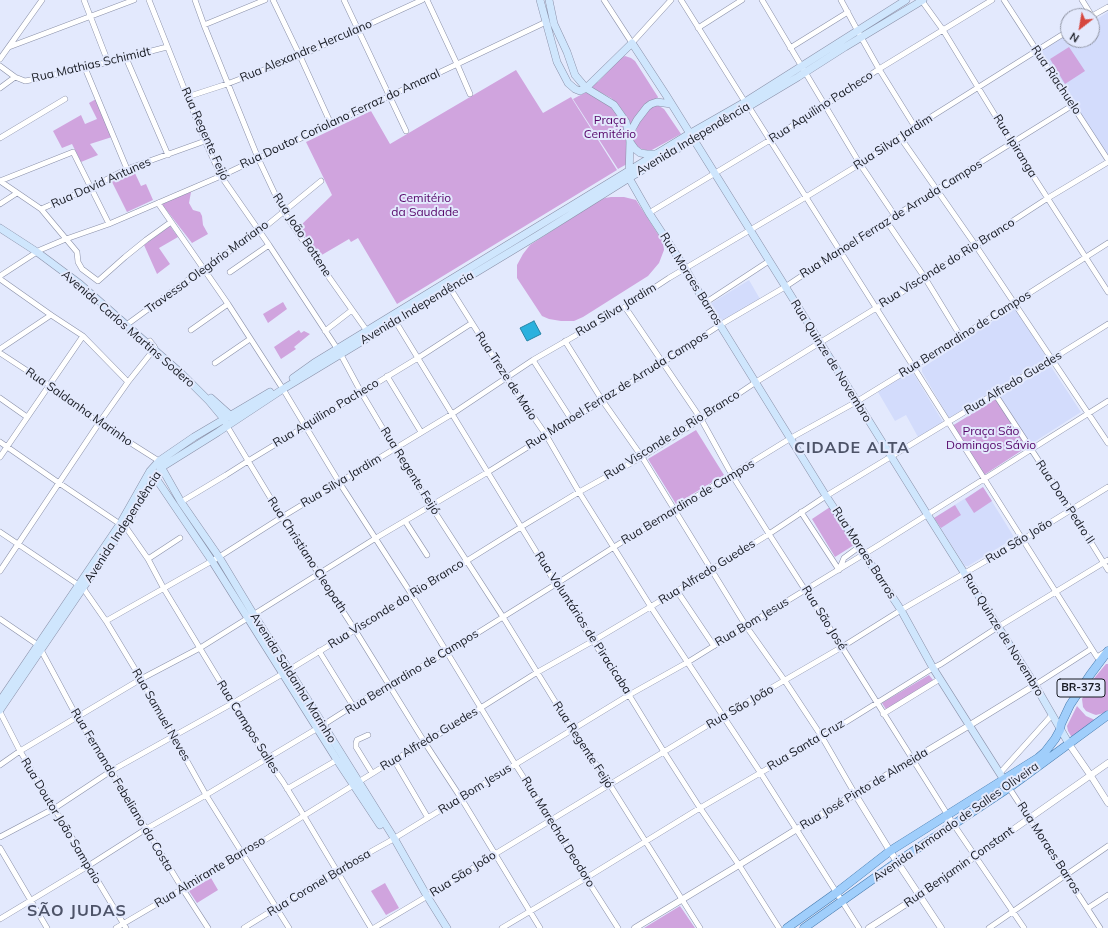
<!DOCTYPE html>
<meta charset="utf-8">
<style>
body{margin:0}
#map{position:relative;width:1108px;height:928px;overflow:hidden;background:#e3e9fd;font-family:Mulish,sans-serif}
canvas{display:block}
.north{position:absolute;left:1060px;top:8px;width:40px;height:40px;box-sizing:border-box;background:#e3e9fd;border:1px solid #9196a5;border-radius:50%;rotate:211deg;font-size:11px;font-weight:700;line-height:16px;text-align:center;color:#171a22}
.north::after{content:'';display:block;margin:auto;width:14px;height:18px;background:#d6473f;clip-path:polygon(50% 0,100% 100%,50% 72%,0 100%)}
</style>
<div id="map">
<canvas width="1108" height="928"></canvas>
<div class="north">N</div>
</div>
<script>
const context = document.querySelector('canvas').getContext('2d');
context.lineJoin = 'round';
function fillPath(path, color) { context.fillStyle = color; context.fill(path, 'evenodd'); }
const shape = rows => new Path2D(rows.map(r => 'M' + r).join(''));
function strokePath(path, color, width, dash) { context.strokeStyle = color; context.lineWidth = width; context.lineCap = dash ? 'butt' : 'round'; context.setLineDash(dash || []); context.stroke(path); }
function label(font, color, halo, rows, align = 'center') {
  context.font = font + ' Mulish,sans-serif'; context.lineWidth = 4; context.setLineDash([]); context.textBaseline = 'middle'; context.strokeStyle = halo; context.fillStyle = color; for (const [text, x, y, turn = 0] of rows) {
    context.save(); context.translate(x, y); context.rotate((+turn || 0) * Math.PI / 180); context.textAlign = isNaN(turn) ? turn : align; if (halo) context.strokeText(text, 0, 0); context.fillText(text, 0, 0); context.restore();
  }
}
const built = shape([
 [1108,12,1108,156,1040,51,1068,35,1068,40,1092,40,1092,22],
 [749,280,760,299,721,321,710,304],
 [1014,307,1047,358,949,418,922,372,922,368],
 [1050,365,1081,412,1031,444,1000,397],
 [912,371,943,422,918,437,906,415,895,421,878,392],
 [983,487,1014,537,1013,539,968,566,965,566,934,518]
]);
const green = shape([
 [1069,47,1085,71,1065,84,1050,59],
 [625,56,631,58,635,61,658,97,657,100,632,125,630,125,628,119,625,114,616,103,611,98,594,89,592,87,594,83,598,82,621,58],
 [516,70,543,113,571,97,617,170,397,304,358,238,351,242,349,239,320,256,305,236,298,228,332,195,306,142,371,111,390,144],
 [588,91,615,107,626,131,627,164,618,169,573,99],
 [96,99,112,137,90,144,98,155,81,162,72,144,62,148,53,131,81,115,85,124,97,119,89,103],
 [654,106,659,106,664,109,681,134,650,151,638,148,634,142,634,136,640,120,650,108],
 [133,169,141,186,146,184,153,200,127,212,111,180],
 [189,191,191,192,189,203,193,210,200,212,202,216,203,225,208,234,192,243,161,203],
 [611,197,624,197,636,200,663,242,664,250,659,263,648,276,583,317,574,321,561,321,549,319,542,316,517,278,517,265,523,254,530,245,598,201,605,198],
 [170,226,178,237,159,248,170,264,157,274,144,245],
 [283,302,287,309,268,323,263,314],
 [299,330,301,333,304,331,310,334,294,347,296,349,281,359,274,347],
 [996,399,1027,447,984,475,952,426],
 [696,430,724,475,676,504,648,459],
 [983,487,992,501,974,513,965,499],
 [955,505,961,515,941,528,934,518],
 [830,507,854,545,835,557,812,519],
 [1106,664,1108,664,1108,710,1104,713,1096,715,1093,714,1086,711,1083,707,1082,699,1091,682],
 [929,675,934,681,887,711,882,703],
 [1077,706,1086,716,1095,720,1074,736,1071,736,1068,731,1067,726],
 [211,878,218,890,197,903,189,891],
 [385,883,399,908,386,915,371,891],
 [680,906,695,928,644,928]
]);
const water = shape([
 [534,321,541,334,527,341,520,328,534,321]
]);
const minor = shape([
 [84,0,108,62],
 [149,0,205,141,221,176,269,245,340,353,361,392,395,449,431,506,503,617,572,729,610,785,700,928],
 [195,0,204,25,258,158,283,211,302,239,367,331],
 [273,0,300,56,331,124],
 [344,0,406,131],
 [427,0,457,64,470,94],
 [604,0,632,43,671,0],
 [681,0,745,102],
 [762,0,860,164,895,216],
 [841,0,861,37,879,69,915,127],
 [1004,0,1108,160],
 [1082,0,1092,16],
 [922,1,943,30,1012,143,1108,292],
 [1092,16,1108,7],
 [204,25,265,0],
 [698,28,742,0],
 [9,47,134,0],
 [790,48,848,12],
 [126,58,168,155],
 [0,59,42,0],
 [0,66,15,77,25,81,36,79,85,68,167,47],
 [85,68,127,169],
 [0,88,15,77],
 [187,97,227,84,300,56,422,0],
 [749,107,1097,657,1105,652],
 [900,137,976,246,1108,443],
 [0,138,65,99],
 [0,181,41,209,77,252,78,262,82,269,98,281,125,257,146,240,171,222],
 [0,181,73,152,109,224],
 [158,203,228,304,281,386],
 [0,204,17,193],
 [41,209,90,188,127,169,205,141],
 [649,213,770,140,825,105,879,69,992,0],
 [887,222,925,278,961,337],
 [230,272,269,245],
 [0,276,40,250,66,239,109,224,221,176,546,22],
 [0,279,51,315,83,336,128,382],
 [450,288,506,377,546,435,579,492,651,607,760,772,859,928],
 [705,303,769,261],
 [625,307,701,419,732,475,769,534,842,647,954,825,1024,928],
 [394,319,556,584,593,641,629,695,664,752,700,808,739,865,779,928],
 [129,323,203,269,260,231,321,181],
 [191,330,228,304],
 [325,331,352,310],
 [565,341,602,400,642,457,746,626,785,681,822,737,855,794],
 [0,349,51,315],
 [0,353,49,385,99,423,159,461],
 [533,360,571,419],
 [215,363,250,339],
 [387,376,421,432],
 [283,389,339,482,412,595,515,764,551,820,586,878,618,928],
 [995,394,1071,510,1108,570],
 [0,398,27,417],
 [227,426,282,517,355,630,425,743,461,798,540,928],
 [0,442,59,483,120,524],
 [0,457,83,336],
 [181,502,226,475,248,461,418,358,472,323],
 [801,512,839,570],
 [405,521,427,555],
 [125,526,148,559,164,589,267,759,283,782,301,811,371,928],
 [0,532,83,588,106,621,141,679,206,795,289,928],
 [148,559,180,538],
 [839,570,844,558,859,547],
 [0,571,99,423,128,382,155,348,154,346,150,341],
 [677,591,714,646],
 [0,619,38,645],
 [106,621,219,557,282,517,452,414,533,360,625,307,669,278,806,197,860,164,915,127,1068,31],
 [41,650,77,717,111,771,182,888,208,928],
 [319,651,353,706],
 [1035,685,1091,649],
 [0,712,20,751,126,928],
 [883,714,940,679],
 [368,735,357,740,356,743,356,747,372,773],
 [394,760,428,818],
 [0,765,20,751,141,679,200,648,376,538,488,472,662,363,720,325,785,287,839,251,936,190,1073,105],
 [1000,773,1052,715],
 [1004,780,1100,928],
 [287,789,337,760],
 [0,837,55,808,111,771,233,703,284,673,412,595,521,527,579,492,642,457,701,419,756,382,925,278,1048,198,1108,162],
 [0,848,47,928],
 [1088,908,1108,895],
 [0,919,88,866,146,829,206,795,323,725,353,706,447,652,556,584,614,547,791,438,856,402,913,367,1108,243],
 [116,928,242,854,394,760,425,743,536,673,593,641,677,591,769,534,826,496,1052,359,1108,324],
 [244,928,336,871,390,841,629,695,688,662,746,626,879,545,1108,401],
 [374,928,451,882,495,854,723,716,842,647,901,610,1022,540,1108,487],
 [502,928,586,878,700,808,822,737,933,668,941,664,998,627,1108,560],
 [989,928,1108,846]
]);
const tertiary = shape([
 [1069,744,1091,776,1108,803],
 [855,794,890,851,941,928],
 [635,928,739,865,797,829,970,725,1035,685],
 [869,928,920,895,1108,763]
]);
const secondary = shape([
 [540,0,557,62,568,83,575,89,580,91,586,88,632,43,666,95,927,514,1035,685,1069,744],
 [549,0,554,24,567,52,575,75,586,88,614,105,626,122,630,141,629,178,649,213,685,268,705,303,720,325,826,496,901,610,933,668,1004,780],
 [630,136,632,129,637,120,647,107,651,104,657,102,671,104],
 [630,142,635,149,640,153,647,154,655,154],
 [0,228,37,252,80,284,182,374,209,401,224,419,226,423],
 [293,378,314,363,689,134,745,102,906,0],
 [211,398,230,415],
 [160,465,181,502,219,557,254,615,289,670,394,838,427,896,447,928],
 [153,474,212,561,337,760,380,825],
 [0,701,120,524,150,471,159,461,194,437,270,392],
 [0,710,125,526,162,467,218,432,283,389,538,235,629,178,798,77,845,47,923,0]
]);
const primary = shape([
 [787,928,836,893,890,851,1038,758,1045,752,1055,739,1060,730,1061,724,1070,705,1090,675,1108,651],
 [804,928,897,862,1010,787,1108,715]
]);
const shields = [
 [1081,688,48]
];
const shieldNames = [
 ["BR-373",1081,688]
];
const streetNames = [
 ["Rua Alexandre Herculano",306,51,-23],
 ["Rua Mathias Schimidt",91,65,-13],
 ["Rua Riachuelo",1056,80,56],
 ["Rua Aquilino Pacheco",821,107,-33],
 ["Rua Doutor Coriolano Ferraz do Amaral",340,119,-25],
 ["Rua Regente Feijó",205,134,66],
 ["Avenida Independência",693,139,-31],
 ["Rua Silva Jardim",893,142,-33],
 ["Rua Ipiranga",1015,146,58],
 ["Rua David Antunes",101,183,-24],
 ["Rua Manoel Ferraz de Arruda Campos",891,219,-32],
 ["Rua João Bottene",302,235,57],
 ["Rua Visconde do Rio Branco",947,263,-32],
 ["Travessa Olegário Mariano",207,267,-36],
 ["Rua Moraes Barros",691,279,58],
 ["Avenida Independência",417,308,-31],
 ["Rua Silva Jardim",616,310,-31],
 ["Avenida Carlos Martins Sodero",128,329,41],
 ["Rua Bernardino de Campos",965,334,-32],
 ["Rua Quinze de Novembro",831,361,58],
 ["Rua Treze de Maio",506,376,57],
 ["Rua Alfredo Guedes",1013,383,-31],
 ["Rua Manoel Ferraz de Arruda Campos",617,390,-32],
 ["Rua Saldanha Marinho",79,407,35],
 ["Rua Aquilino Pacheco",326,413,-31],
 ["Rua Visconde do Rio Branco",672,435,-32],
 ["Rua Regente Feijó",410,471,58],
 ["Rua Silva Jardim",341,481,-31],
 ["Rua Bernardino de Campos",688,502,-31],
 ["Rua Dom Pedro II",1065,502,57],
 ["Avenida Independência",123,527,-57],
 ["Rua São João",1019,541,-31],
 ["Rua Moraes Barros",864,553,57],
 ["Rua Christiano Cleopath",307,555,57],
 ["Rua Alfredo Guedes",707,572,-32],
 ["Rua Visconde do Rio Branco",396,604,-32],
 ["Rua São José",824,618,58],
 ["Rua Bom Jesus",752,622,-31],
 ["Rua Voluntários de Piracicaba",583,623,57],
 ["Rua Quinze de Novembro",1003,635,58],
 ["Rua Bernardino de Campos",412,672,-31],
 ["Avenida Saldanha Marinho",293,678,58],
 ["Rua São João",740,707,-30],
 ["Rua Samuel Neves",161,715,60],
 ["Rua Campos Salles",248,727,58],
 ["Rua Alfredo Guedes",429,739,-31],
 ["Rua Regente Feijó",583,745,57],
 ["Rua Santa Cruz",806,745,-31],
 ["Rua Bom Jesus",475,789,-32],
 ["Rua José Pinto de Almeida",864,789,-31],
 ["Rua Fernando Febeliano da Costa",122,790,59],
 ["Rua Doutor João Sampaio",61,821,59],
 ["Avenida Armando de Salles Oliveira",956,822,-35],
 ["Rua Marechal Deodoro",558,832,58],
 ["Rua Moraes Barros",1049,848,57],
 ["Rua Benjamin Constant",959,867,-35],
 ["Rua Almirante Barroso",210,872,-31],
 ["Rua São João",463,874,-32],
 ["Rua Coronel Barbosa",319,883,-31]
];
const parkNames = [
 ["Praça",610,120],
 ["Cemitério",610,134],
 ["Cemitério",425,198],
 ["da Saudade",425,212],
 ["Praça São",991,431],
 ["Domingos Sávio",991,445]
];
const districtNames = [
 ["CIDADE ALTA",852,448],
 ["SÃO JUDAS",77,911]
];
fillPath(built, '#d3dcfc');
fillPath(green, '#d0a4de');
fillPath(water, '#2bb1de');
strokePath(water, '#2584a6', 1);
strokePath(minor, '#8a90a8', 6);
strokePath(tertiary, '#8a90a8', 7);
strokePath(secondary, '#8a90a8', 8);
strokePath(primary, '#467aad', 9);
strokePath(minor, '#fff', 5);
strokePath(tertiary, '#fff', 6);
strokePath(secondary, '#cfe6fd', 7);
strokePath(primary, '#a0cefb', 8);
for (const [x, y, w] of shields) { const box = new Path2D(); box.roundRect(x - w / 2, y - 9, w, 18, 3); context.fillStyle = '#e3e9fd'; context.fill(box); strokePath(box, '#171a22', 1); }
label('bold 11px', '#171a22', null, shieldNames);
label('12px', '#171a22', '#e3e9fd', streetNames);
label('12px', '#560669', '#e3e9fd', parkNames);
context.letterSpacing = '1px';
label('bold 16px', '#4d5368', '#e3e9fd', districtNames);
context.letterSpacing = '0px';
</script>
